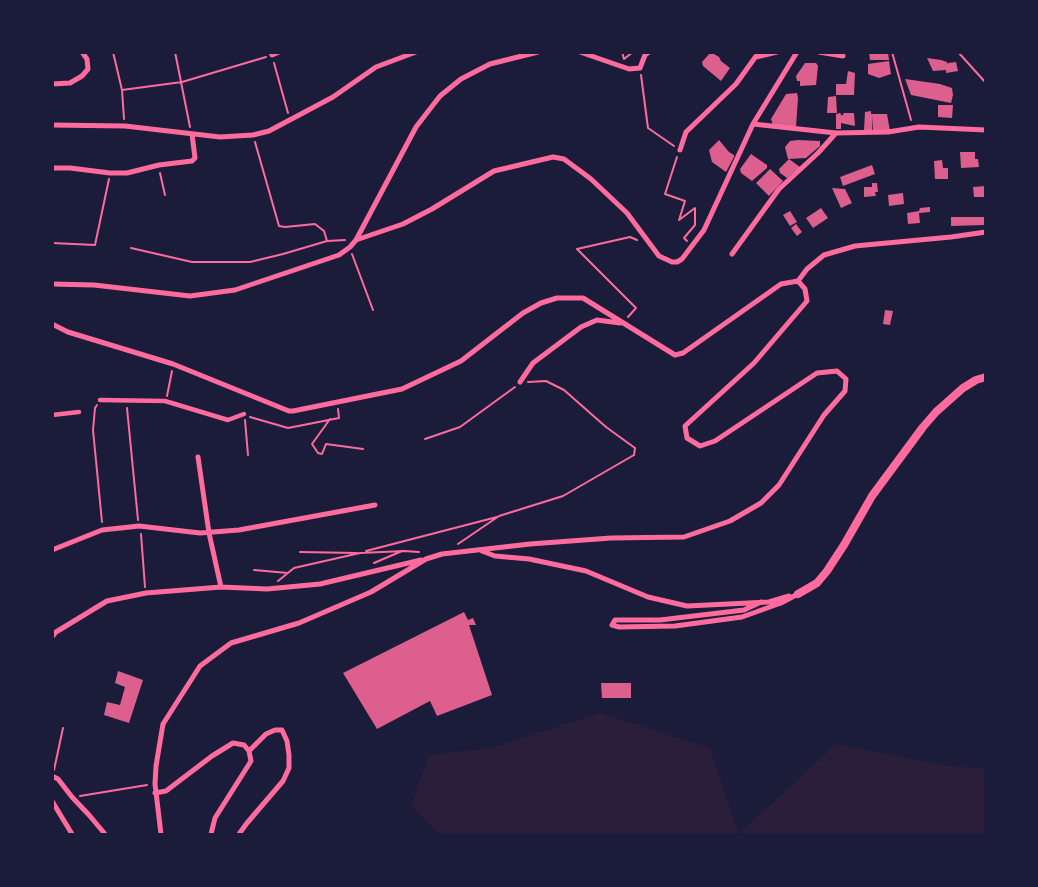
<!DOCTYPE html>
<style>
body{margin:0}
#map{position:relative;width:1038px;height:887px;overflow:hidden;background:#1b1b3a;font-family:Poppins,sans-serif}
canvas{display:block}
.frame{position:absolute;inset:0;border:54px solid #1b1b3a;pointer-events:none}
</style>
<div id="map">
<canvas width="1038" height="887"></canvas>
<div class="frame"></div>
</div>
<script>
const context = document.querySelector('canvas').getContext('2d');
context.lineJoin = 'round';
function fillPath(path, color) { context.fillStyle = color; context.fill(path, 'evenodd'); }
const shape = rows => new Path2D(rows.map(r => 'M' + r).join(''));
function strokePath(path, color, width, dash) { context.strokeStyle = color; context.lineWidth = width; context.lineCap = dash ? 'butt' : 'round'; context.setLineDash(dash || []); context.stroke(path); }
const green = shape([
 [600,713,710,748,739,834,836,744,943,765,985,769,985,834,436,834,437,832,411,806,429,755,491,748]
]);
const building = shape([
 [711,52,719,57,721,61,730,68,721,81,703,66,702,62],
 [869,52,888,52,889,60,870,60],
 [927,58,941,60,947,62,947,64,948,63,956,62,958,71,946,73,946,70,933,71],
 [889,61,891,74,879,78,868,74,868,64],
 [805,63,816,63,818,66,816,85,800,86,800,81,797,81,796,76],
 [848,71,855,73,854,95,836,95,836,84,846,84],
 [905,79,940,84,952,88,953,95,951,103,911,95],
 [797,93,798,98,796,127,773,125,771,119,786,94],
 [836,96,837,113,827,113,828,97],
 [938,105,953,105,952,118,938,117],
 [871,111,871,114,887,114,890,131,873,131,872,116,872,130,864,130,865,112],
 [840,113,842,116,844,113,854,113,855,126,841,123,841,129,836,129,836,114],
 [719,140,729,152,734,155,734,157,726,172,712,162,709,150],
 [798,140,820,141,820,146,806,158,788,159,785,147,790,141],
 [960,152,975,152,975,159,978,159,979,167,961,168],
 [751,154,767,165,767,168,752,181,741,173,740,169],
 [789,159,800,167,787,178,780,173,779,169],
 [942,160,943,168,948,168,948,179,935,179,934,161],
 [872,165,875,174,843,186,840,177],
 [770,169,783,181,769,196,756,183],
 [872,183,877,183,878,192,875,192,876,196,864,197,864,187,872,187],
 [986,186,986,197,974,197,973,187],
 [832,188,845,189,852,203,841,208],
 [903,193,904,204,889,206,888,195],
 [930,207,930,212,919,213,920,223,908,224,907,213,919,211,920,208],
 [821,208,828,218,813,228,806,218],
 [790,211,797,222,790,226,783,215],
 [951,217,986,217,986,225,951,226],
 [796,224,802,232,797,236,791,228],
 [885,310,893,311,890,325,883,324],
 [464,612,468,620,473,618,476,625,469,625,492,695,437,716,430,701,377,729,343,673],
 [118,671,143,680,129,723,104,715,107,702,120,705,125,687,115,683],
 [601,683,631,683,631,698,602,698]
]);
const path = shape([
 [113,52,122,90,124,119],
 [175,52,190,127],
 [622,52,624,59,633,52],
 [892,52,911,120],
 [958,52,986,83],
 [274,63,288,113],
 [641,75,648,128,674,146],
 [122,90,182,82,266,57],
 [255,142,279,226,285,227,315,224,324,231,327,241,345,240],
 [677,157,665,194,685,201,679,220,695,208,695,225,684,238,687,241],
 [160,173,165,195],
 [52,243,95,245,109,179],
 [131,248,192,262,250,262,283,254,327,241],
 [352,254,373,310],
 [628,317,636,308,577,249,630,237,637,240],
 [167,396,172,371],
 [97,405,95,408,93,430,102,522],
 [127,408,138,520],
 [250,417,288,428,339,418,338,409],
 [330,419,312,444,318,453,322,454,326,444,363,449],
 [245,420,248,455],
 [425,439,460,427,515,387],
 [141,534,145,587],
 [458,544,499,516,563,496,634,455,635,448,606,427,564,390,546,381,528,382],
 [366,551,497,517],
 [300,552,357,553],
 [374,563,402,551],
 [254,570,288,573],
 [278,581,294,568,360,553,404,551,419,552],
 [54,770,63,728],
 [80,796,147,785]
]);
const pedestrian = shape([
 [100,400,165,401,228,420,244,414],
 [52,415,79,412]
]);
const minor = shape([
 [271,52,272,55,279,52],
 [580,52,629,69,640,68,645,55,649,52],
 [819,52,843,56],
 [756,57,777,52],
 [52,84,70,83,82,76,88,69,87,59,82,52],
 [753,124,836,133,888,132,919,127,986,130],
 [52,125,125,126,220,137,253,135,269,131,333,97,376,67,416,52],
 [680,150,686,132,736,84,759,52],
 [52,168,70,168,110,173,127,173,159,165,192,161,195,158,192,134],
 [356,240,403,224,432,209,494,171,553,157,564,159,591,179,627,213,659,256,672,262,677,262,682,259,704,230,753,124,797,52],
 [732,254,779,189,818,153,836,133],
 [798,281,807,269,824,255,855,246,951,237,986,232],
 [52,284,94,285,190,296,235,290,339,255,350,247,356,240,416,127,440,96,461,79,490,64,538,52],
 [52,324,68,332,173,364,289,411,293,411,402,389,461,361,523,313,541,303,557,298,583,298,675,355,683,353,781,284,798,281,805,289,807,301,754,363,685,426,687,438,700,446,715,441,817,373,837,371,846,379,845,391,824,415,779,485,761,503,730,521,684,537,611,538,530,544,442,554,426,559,371,592,299,623,231,643,200,666,163,724,156,766,155,784,161,834],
 [520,382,533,363,581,327,597,320,620,323],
 [198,457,209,533,221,587],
 [52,550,102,530,139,526,200,533,239,530,375,505],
 [482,551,495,556,529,559,586,571,648,597,687,606,769,602,789,596],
 [761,602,744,610,660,620,615,620,612,625,619,627,675,626,742,617,781,603,798,594],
 [52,637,56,632,107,601,146,593,221,587,267,589,320,584,421,560],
 [52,776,58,779,72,797,89,815,105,834],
 [155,793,166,791,212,756,233,743,244,745,249,751,251,761,215,818,211,834],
 [52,801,72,834],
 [239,834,247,823,283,781,289,768,289,755,287,741,282,730,275,730,266,734,249,751]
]);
const tertiary = shape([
 [798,594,817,583,827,571,844,545,872,496,923,427,936,412,963,388,976,380,986,377]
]);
fillPath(green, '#2a1e3b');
fillPath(building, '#dd5f8e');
strokePath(path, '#ff6b9d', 2);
strokePath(pedestrian, '#ff6b9d', 4.5);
strokePath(minor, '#ff6b9d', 5);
strokePath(tertiary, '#ff6b9d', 8);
</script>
